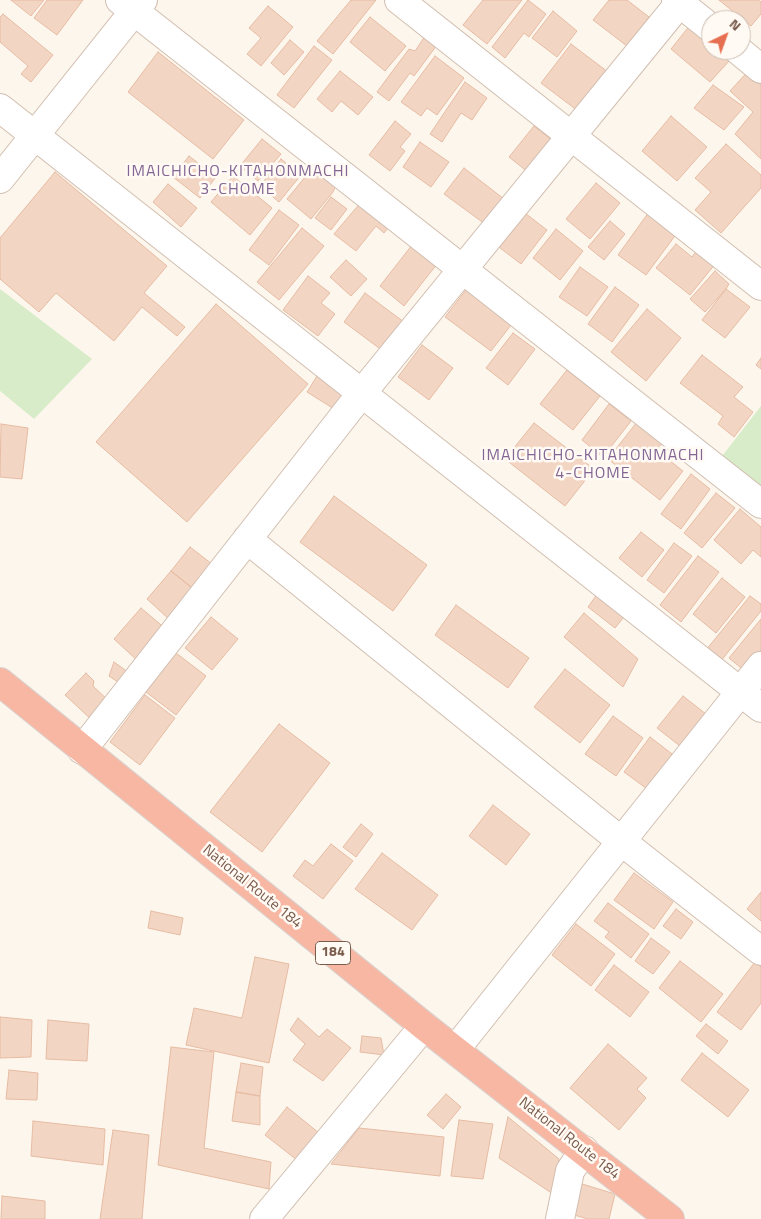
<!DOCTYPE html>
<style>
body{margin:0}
#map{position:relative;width:761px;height:1219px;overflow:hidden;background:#fdf6ec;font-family:"Titillium Web",sans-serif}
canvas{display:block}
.north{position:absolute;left:701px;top:10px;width:50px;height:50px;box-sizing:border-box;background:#fffaf3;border:1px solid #cabbb1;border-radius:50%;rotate:42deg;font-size:14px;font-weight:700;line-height:20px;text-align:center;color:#7a5c4d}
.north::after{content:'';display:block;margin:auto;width:18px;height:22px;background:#e76f51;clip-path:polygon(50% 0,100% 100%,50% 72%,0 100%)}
</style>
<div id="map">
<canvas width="761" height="1219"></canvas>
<div class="north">N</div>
</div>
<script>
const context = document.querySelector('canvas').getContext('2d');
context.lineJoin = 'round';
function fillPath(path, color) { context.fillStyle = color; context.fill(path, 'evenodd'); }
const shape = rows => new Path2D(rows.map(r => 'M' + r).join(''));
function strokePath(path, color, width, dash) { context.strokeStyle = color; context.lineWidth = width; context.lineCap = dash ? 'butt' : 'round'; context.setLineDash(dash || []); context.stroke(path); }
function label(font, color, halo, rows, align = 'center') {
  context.font = font + ' "Titillium Web",sans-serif'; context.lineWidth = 5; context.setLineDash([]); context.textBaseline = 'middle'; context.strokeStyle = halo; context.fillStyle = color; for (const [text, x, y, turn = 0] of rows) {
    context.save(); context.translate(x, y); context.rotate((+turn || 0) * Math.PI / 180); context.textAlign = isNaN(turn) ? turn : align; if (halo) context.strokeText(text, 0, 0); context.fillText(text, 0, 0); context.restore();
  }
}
const green = shape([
 [0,289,92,359,34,419,0,391],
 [761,406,761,492,719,460]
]);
const building = shape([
 [11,0,44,0,31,16,11,0],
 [47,0,83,0,57,35,34,18,47,0],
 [351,0,376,0,333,54,317,41,351,0],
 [483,0,522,0,487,44,463,25,483,0],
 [528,0,546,14,529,37,524,33,505,58,492,47,528,0],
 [609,0,627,0,649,17,627,46,593,20,609,0],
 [719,0,758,0,761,2,761,14,751,26,719,0],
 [268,6,293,27,261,66,247,54,261,38,249,28,268,6],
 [553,11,577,31,557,57,532,38,553,11],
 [3,14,53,55,31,82,21,74,28,66,0,42,0,17,3,14],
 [370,17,406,46,385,71,350,42,370,17],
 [691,24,711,42,711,50,719,50,730,60,710,82,671,49,691,24],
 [425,36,437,45,414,76,410,73,389,101,377,92,409,49,415,51,425,36],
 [290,40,304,52,284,75,271,63,290,40],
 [571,44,608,72,578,111,541,83,571,44],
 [314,46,332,60,294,108,277,95,314,46],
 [158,52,244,120,213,159,128,92,158,52],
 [435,56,464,78,437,115,427,108,421,116,401,102,435,56],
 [751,68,761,76,761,159,735,134,753,112,730,91,751,68],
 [340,71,373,97,358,115,341,101,332,112,317,99,340,71],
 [465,82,487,98,472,120,461,113,442,142,430,134,465,82],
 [713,85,744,107,724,130,694,108,713,85],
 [671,116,707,147,677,181,642,151,671,116],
 [395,121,411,134,400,147,405,151,390,171,369,155,395,121],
 [534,126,553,141,528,172,509,157,534,126],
 [262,139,281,154,258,181,240,166,262,139],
 [420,142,449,162,431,187,403,167,420,142],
 [726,144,761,175,761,188,721,233,695,210,711,192,695,178,726,144],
 [189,156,216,177,200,198,173,177,189,156],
 [281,159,301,175,279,202,260,186,281,159],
 [315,165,337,183,333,192,311,219,287,199,315,165],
 [464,168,504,199,485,224,444,194,464,168],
 [55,172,167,266,144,293,185,327,177,336,142,307,114,341,56,293,39,312,0,279,0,238,55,172],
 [233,176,272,208,250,235,211,202,233,176],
 [596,183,620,203,590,239,566,219,596,183],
 [168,184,197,208,181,227,153,202,168,184],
 [331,197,347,209,331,230,315,218,331,197],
 [362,201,391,224,384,233,376,226,356,251,334,234,362,201],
 [279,210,299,225,269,265,249,250,279,210],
 [521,210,547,230,521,264,495,244,521,210],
 [649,212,677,233,646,275,618,255,649,212],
 [610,221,625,234,604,260,588,247,610,221],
 [302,228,324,246,279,300,257,282,302,228],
 [556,229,583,251,560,280,533,258,556,229],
 [416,240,441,259,404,306,380,286,416,240],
 [676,244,692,257,698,249,716,263,690,295,656,268,676,244],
 [346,260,367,279,351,296,330,277,346,260],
 [580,267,608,287,587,316,559,297,580,267],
 [715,271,729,284,726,289,705,312,690,299,715,271],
 [308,276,330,293,321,303,335,314,318,336,283,310,308,276],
 [615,287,639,305,612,342,588,324,615,287],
 [726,289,750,307,725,338,702,320,726,289],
 [466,290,511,325,491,351,445,317,466,290],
 [365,293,408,325,387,354,344,322,365,293],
 [216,304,308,384,187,522,96,442,216,304],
 [647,309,681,338,646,381,611,352,647,309],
 [513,333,535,349,508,385,486,368,513,333],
 [422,345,453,368,429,400,398,377,422,345],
 [702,355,743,387,734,397,753,412,734,437,718,424,723,416,680,383,702,355],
 [761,358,761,369,756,365,761,358],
 [567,370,600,396,573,430,540,404,567,370],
 [319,373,351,393,339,412,307,392,319,373],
 [609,404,631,421,603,457,582,440,609,404],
 [637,422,663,442,656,450,683,471,660,500,608,459,637,422],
 [534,423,594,469,565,506,505,459,534,423],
 [1,424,28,428,22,479,0,477,1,424],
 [691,474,710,489,681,529,661,514,691,474],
 [716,493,735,508,702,548,684,533,716,493],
 [334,496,427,565,393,611,300,542,334,496],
 [740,509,761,527,761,557,753,550,741,564,714,540,740,509],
 [641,532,664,550,642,577,619,558,641,532],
 [674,543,692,556,664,593,647,580,674,543],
 [190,547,216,567,196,591,171,571,190,547],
 [698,556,719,572,681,622,660,605,698,556],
 [171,571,196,591,171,621,147,599,171,571],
 [722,578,745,597,716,633,693,614,722,578],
 [600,590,628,612,615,628,588,607,600,590],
 [750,596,761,604,761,611,720,662,706,650,750,596],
 [456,605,529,658,508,688,435,635,456,605],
 [141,608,167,630,139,662,114,639,141,608],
 [584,613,638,659,623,687,564,637,584,613],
 [211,617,238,639,212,670,185,648,211,617],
 [761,619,761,654,746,672,729,658,761,619],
 [176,653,206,676,176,715,146,692,176,653],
 [114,662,132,675,124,686,109,676,114,662],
 [565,669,610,705,580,743,534,707,565,669],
 [86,673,94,681,93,686,112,704,94,722,65,695,86,673],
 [145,695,175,718,140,765,110,742,145,695],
 [683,696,711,718,685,750,657,728,683,696],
 [613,716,643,738,616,776,585,754,613,716],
 [279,724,330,763,262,852,210,812,279,724],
 [650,737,676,757,650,791,624,772,650,737],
 [493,805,530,834,506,865,469,836,493,805],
 [361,824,373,834,356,857,343,847,361,824],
 [331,844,353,861,323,899,293,876,305,860,313,866,331,844],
 [382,853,438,895,412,930,355,889,382,853],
 [634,873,673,902,654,929,614,900,634,873],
 [761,892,761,921,747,909,761,892],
 [608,903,649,934,631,958,605,937,609,932,594,921,608,903],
 [676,909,693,922,681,939,663,926,676,909],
 [151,911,183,918,180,935,148,928,151,911],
 [576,924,615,954,591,986,552,955,576,924],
 [651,938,670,952,653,974,635,961,651,938],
 [255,957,289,964,269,1063,186,1045,194,1008,242,1018,255,957],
 [680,961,723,994,701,1022,659,988,680,961],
 [755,962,761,967,761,1003,741,1030,717,1012,755,962],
 [614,965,649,992,630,1017,595,990,614,965],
 [0,1017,32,1020,31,1057,0,1058,0,1017],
 [298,1018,319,1037,327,1029,351,1048,323,1081,293,1060,305,1044,290,1030,298,1018],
 [48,1020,89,1024,87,1061,46,1059,48,1020],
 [706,1024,728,1041,718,1054,696,1036,706,1024],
 [362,1036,381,1038,384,1055,360,1052,362,1036],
 [608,1044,647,1078,637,1089,646,1098,619,1130,570,1088,608,1044],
 [171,1047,214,1052,204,1148,271,1162,269,1189,158,1165,171,1047],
 [702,1053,749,1090,728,1117,681,1080,702,1053],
 [241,1063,263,1067,260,1096,236,1092,241,1063],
 [9,1070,38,1073,37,1100,6,1099,9,1070],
 [236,1092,260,1096,260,1125,232,1121,236,1092],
 [446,1094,461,1107,443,1129,427,1115,446,1094],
 [287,1107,319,1133,297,1160,265,1135,287,1107],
 [508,1117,559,1159,556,1196,499,1158,508,1117],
 [459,1120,493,1124,483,1179,451,1176,459,1120],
 [33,1121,105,1129,103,1165,31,1156,33,1121],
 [359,1128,444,1137,440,1176,331,1164,359,1128],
 [113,1130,149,1135,142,1219,100,1219,113,1130],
 [579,1183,615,1194,609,1219,588,1219,574,1215,579,1183],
 [2,1196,45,1201,45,1219,1,1219,2,1196]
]);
const minor = shape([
 [120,0,761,504],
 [399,0,761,286],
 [676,0,711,28],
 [738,50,761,69],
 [0,108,761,708],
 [0,179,143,0],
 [247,539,621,841,761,951],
 [82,750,361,394,682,0],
 [455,1050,761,666],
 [264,1219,424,1026],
 [560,1219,570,1171,584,1150]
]);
const highway = shape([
 [0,682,424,1026,670,1219]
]);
const shields = [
 [333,953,35]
];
const shieldNames = [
 ["184",333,953]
];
const streetNames = [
 ["National Route 184",252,887,39],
 ["National Route 184",569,1139,38]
];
const neighbourhoodNames = [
 ["IMAICHICHO-KITAHONMACHI",238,172],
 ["3-CHOME",238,190],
 ["IMAICHICHO-KITAHONMACHI",593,456],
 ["4-CHOME",593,474]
];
fillPath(green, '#d8ecc9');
fillPath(building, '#f3d5c3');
strokePath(building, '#e6bba3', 1);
strokePath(minor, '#d1beb0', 30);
strokePath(highway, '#dad1cd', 30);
strokePath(minor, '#fff', 28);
strokePath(highway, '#f7b7a3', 28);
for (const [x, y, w] of shields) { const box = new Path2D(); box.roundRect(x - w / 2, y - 11.5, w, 23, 4); context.fillStyle = '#fffaf3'; context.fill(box); strokePath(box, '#7a5c4d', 1); }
label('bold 14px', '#7a5c4d', null, shieldNames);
label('15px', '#7a5c4d', '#fffaf3', streetNames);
context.letterSpacing = '1px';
label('16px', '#846695', '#fffaf3', neighbourhoodNames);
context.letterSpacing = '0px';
</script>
